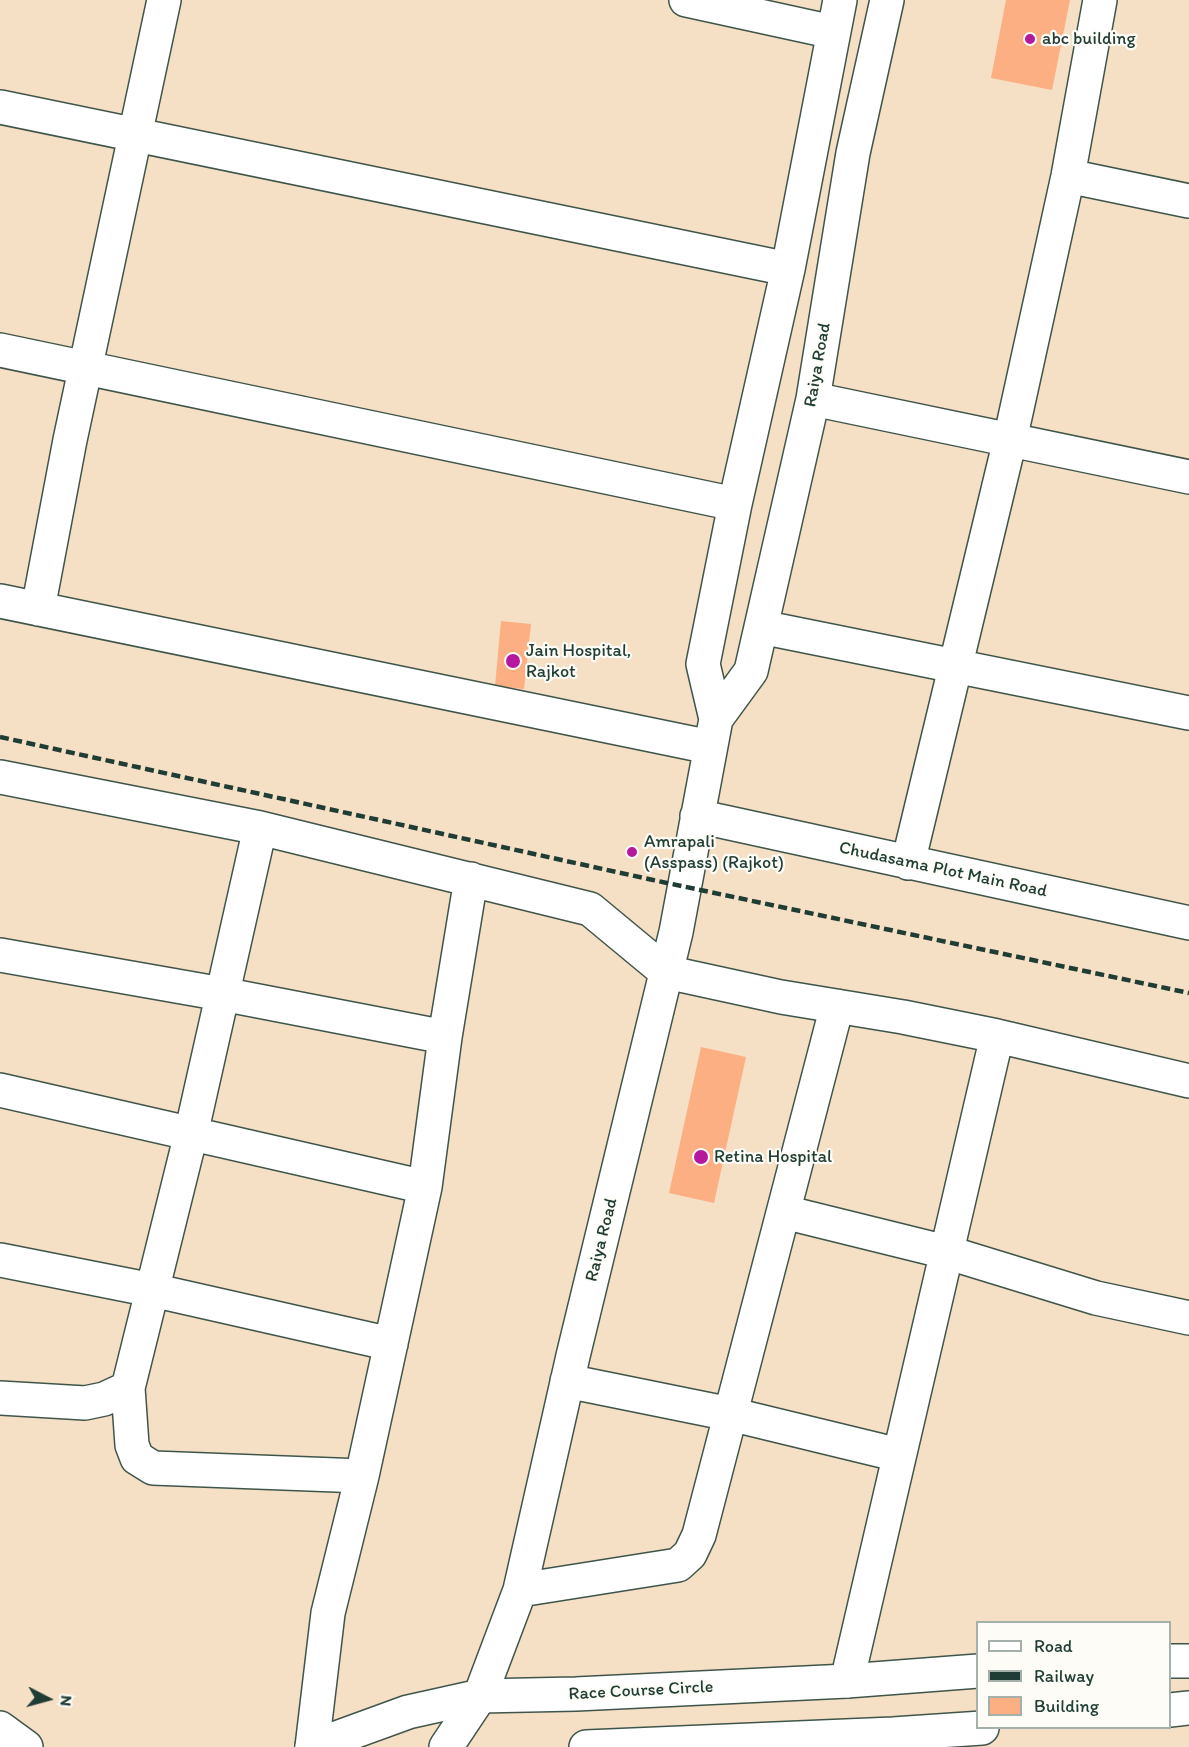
<!DOCTYPE html>
<style>
body{margin:0}
#map{position:relative;width:1189px;height:1747px;overflow:hidden;background:#f5dfc5;font-family:Itim,sans-serif}
canvas{display:block}
.legend{position:absolute;left:976px;top:1621px;width:195px;height:108px;box-sizing:border-box;background:#fdfcf7;border:2px solid #a4b0a9;margin:0;padding:8px 10px;list-style:none;font-size:18px;color:#1f3d34}
.legend li{display:flex;align-items:center;gap:12px;height:30px}
.legend b{width:30px;border:2px solid #a4b0a9}
.north{position:absolute;left:18px;top:1669px;width:60px;height:60px;-webkit-text-stroke:4px #fdfcf7;paint-order:stroke;rotate:96deg;font-size:16px;font-weight:700;line-height:24px;text-align:center;color:#1f3d34}
.north::after{content:'';display:block;margin:auto;width:21px;height:27px;background:#1f3d34;clip-path:polygon(50% 0,100% 100%,50% 72%,0 100%)}
</style>
<div id="map">
<canvas width="1189" height="1747"></canvas>
<ul class="legend">
<li><b style="height:8px;background:#fff"></b>Road</li>
<li><b style="height:8px;background:#1f3d34"></b>Railway</li>
<li><b style="height:16px;background:#fcaf83"></b>Building</li>
</ul>
<div class="north">N</div>
</div>
<script>
const context = document.querySelector('canvas').getContext('2d');
context.lineJoin = 'round';
function fillPath(path, color) { context.fillStyle = color; context.fill(path, 'evenodd'); }
const shape = rows => new Path2D(rows.map(r => 'M' + r).join(''));
function strokePath(path, color, width, dash) { context.strokeStyle = color; context.lineWidth = width; context.lineCap = dash ? 'butt' : 'round'; context.setLineDash(dash || []); context.stroke(path); }
function label(font, color, halo, rows, align = 'center') {
  context.font = font + ' Itim,sans-serif'; context.lineWidth = 4.5; context.setLineDash([]); context.textBaseline = 'middle'; context.strokeStyle = halo; context.fillStyle = color; for (const [text, x, y, turn = 0] of rows) {
    context.save(); context.translate(x, y); context.rotate((+turn || 0) * Math.PI / 180); context.textAlign = isNaN(turn) ? turn : align; if (halo) context.strokeText(text, 0, 0); context.fillText(text, 0, 0); context.restore();
  }
}
const building = shape([
 [1006,0,1070,0,1052,90,991,78],
 [501,621,531,624,524,689,495,686],
 [701,1047,746,1057,714,1203,669,1193]
]);
const minor = shape([
 [686,0,833,32],
 [0,107,788,269],
 [1068,176,1189,201],
 [0,350,735,504],
 [813,399,1189,477],
 [0,601,710,747],
 [38,609,70,440,164,0],
 [761,627,1189,713],
 [716,719,751,671,813,399,853,153,887,0],
 [0,777,260,828,590,909,666,972,781,997,903,1017,997,1036,1189,1081],
 [697,816,1189,923],
 [260,828,191,1134,128,1388,132,1445,137,1458,153,1468,362,1476],
 [908,863,1010,440,1068,176,1100,0],
 [0,955,222,994,445,1037],
 [0,1090,425,1187],
 [784,1212,946,1252,1096,1298,1189,1318],
 [0,1260,152,1290,391,1344],
 [567,1381,730,1414,899,1455],
 [0,1398,85,1403,104,1399,128,1388],
 [520,1590,678,1565,690,1554,699,1535,837,1006],
 [847,1681,997,1036],
 [312,1747,328,1613,362,1476,425,1187,445,1037,471,879],
 [446,1747,480,1696,520,1590,573,1356,676,932,716,719,703,664,735,504,788,269,840,0]
]);
const major = shape([
 [1170,1661,1189,1661],
 [1170,1710,1189,1708],
 [0,1728,26,1747],
 [312,1747,408,1712,480,1696,576,1694,847,1681,978,1671],
 [586,1747,893,1734,982,1728]
]);
const rail = shape([
 [0,737,653,880,1189,993]
]);
const markers = [
 [1030,39,6,"#b5179e"],
 [513,661,8,"#b5179e"],
 [632,852,6,"#b5179e"],
 [701,1157,8,"#b5179e"]
];
const poiNames = [
 ["abc building",1042,39],
 ["Jain Hospital,",526,651],
 ["Rajkot",526,672],
 ["Amrapali",644,842],
 ["(Asspass) (Rajkot)",644,863],
 ["Retina Hospital",714,1157]
];
const streetNames = [
 ["Raiya Road",818,365,-80],
 ["Chudasama Plot Main Road",943,870,12],
 ["Raiya Road",602,1240,-76],
 ["Race Course Circle",641,1691,-3]
];
fillPath(building, '#fcaf83');
strokePath(minor, '#3f554a', 36);
strokePath(major, '#3f554a', 36);
strokePath(minor, '#fff', 33);
strokePath(major, '#fff', 33);
strokePath(rail, '#1f3d34', 4.5, [9, 4.5]);
for (const [x, y, r, color] of markers) { const dot = new Path2D(); dot.arc(x, y, r, 0, 2 * Math.PI); context.fillStyle = color; context.fill(dot); strokePath(dot, '#fdfcf7', 2); }
label('18px', '#1f3d34', '#fdfcf7', poiNames, 'left');
label('18px', '#1f3d34', '#fdfcf7', streetNames);
</script>
